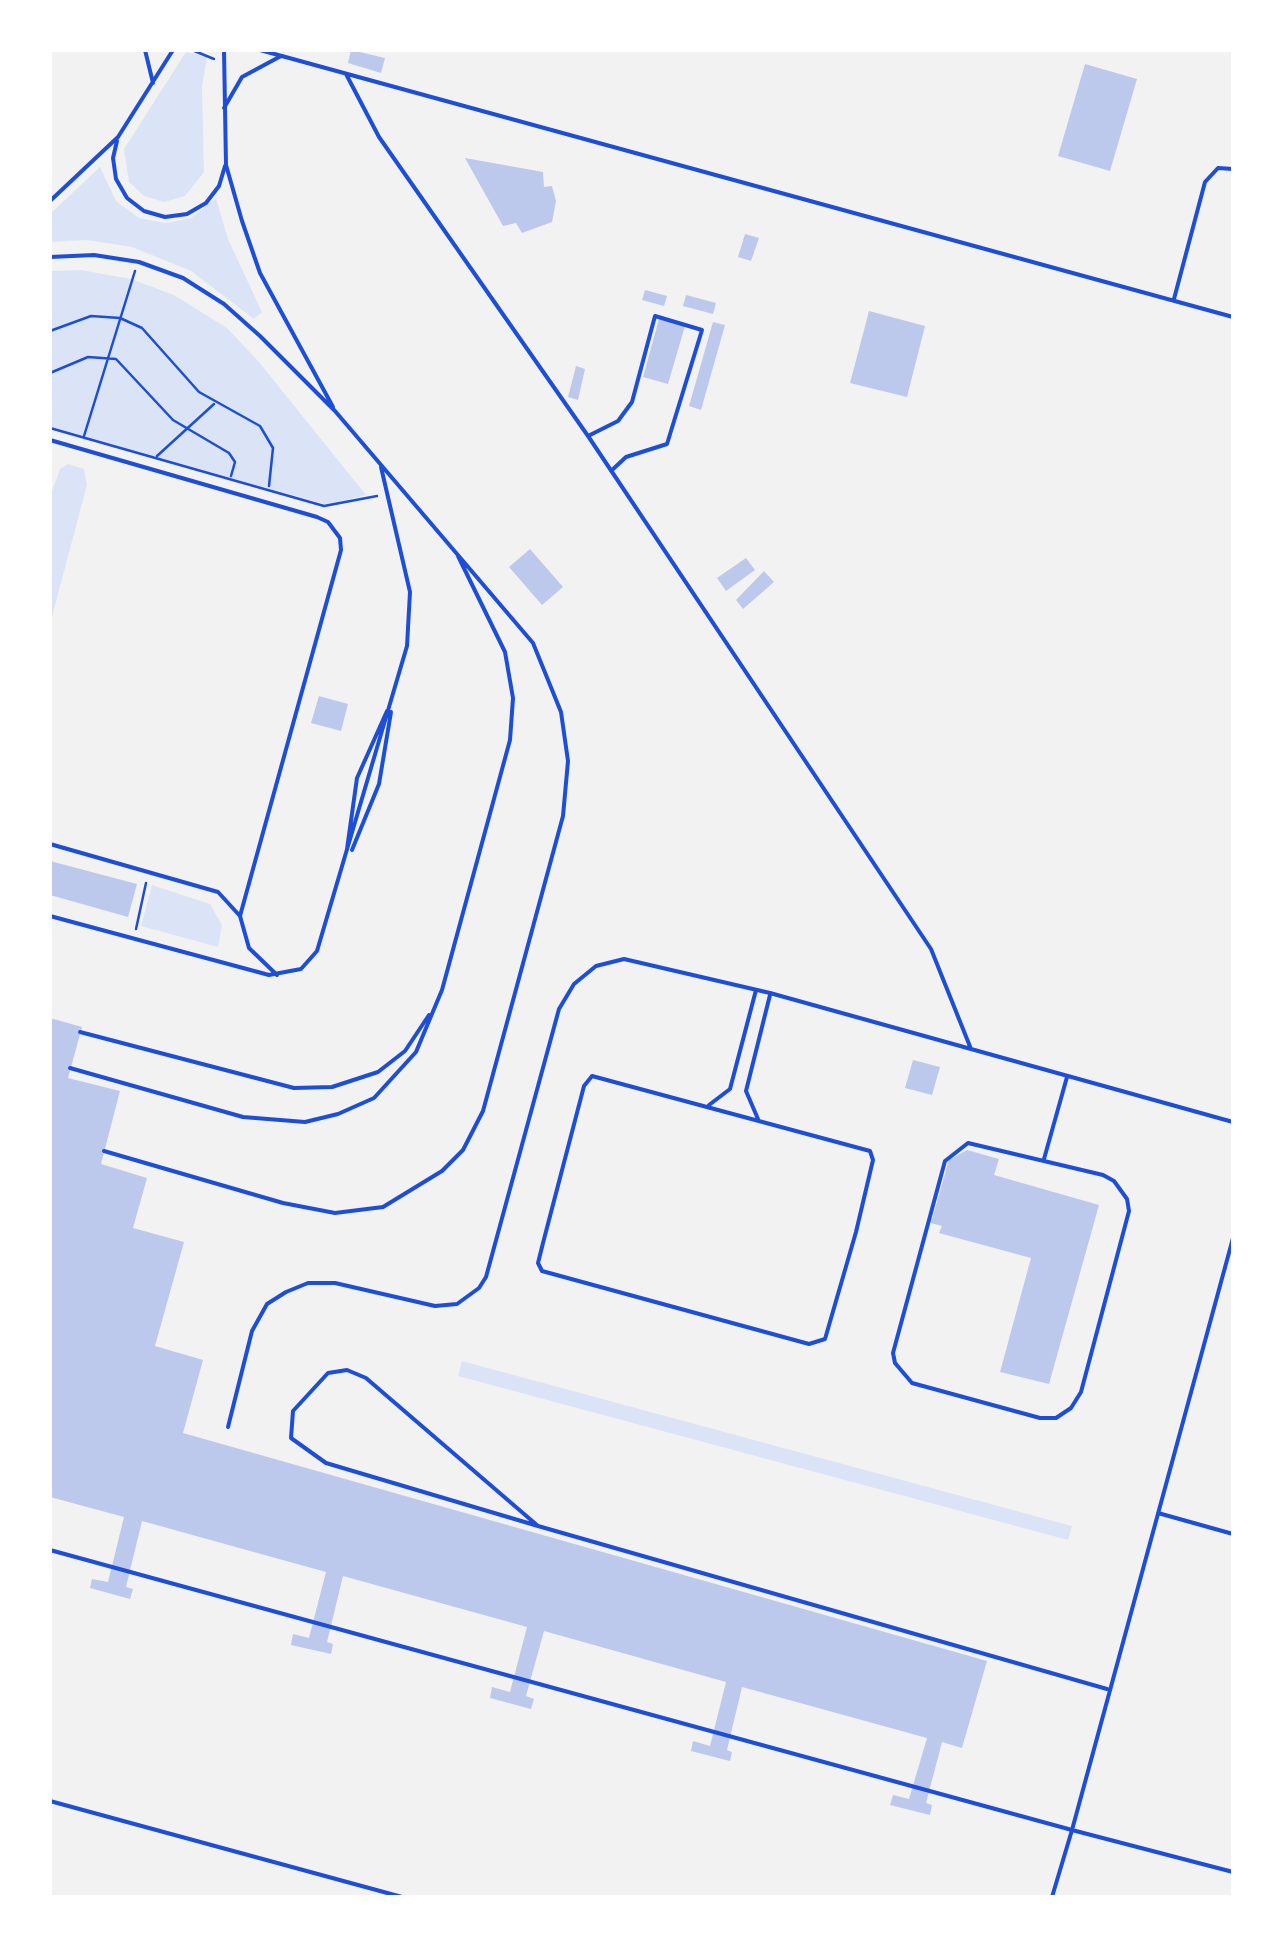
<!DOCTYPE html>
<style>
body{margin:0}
#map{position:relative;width:1283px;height:1947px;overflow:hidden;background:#f2f2f2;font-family:Karla,sans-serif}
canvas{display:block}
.frame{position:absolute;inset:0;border:52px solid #fff;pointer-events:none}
</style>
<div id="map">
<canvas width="1283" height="1947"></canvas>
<div class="frame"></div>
</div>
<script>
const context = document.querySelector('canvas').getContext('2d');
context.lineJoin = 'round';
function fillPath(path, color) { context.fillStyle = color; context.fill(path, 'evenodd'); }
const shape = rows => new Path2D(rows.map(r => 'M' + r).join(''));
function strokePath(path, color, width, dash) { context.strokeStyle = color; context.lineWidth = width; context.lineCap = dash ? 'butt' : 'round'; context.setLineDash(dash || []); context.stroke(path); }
const green = shape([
 [186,52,207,57,202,87,204,172,185,196,164,202,144,196,129,182,124,149],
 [100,167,116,201,139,218,166,223,191,218,216,198,228,239,262,312,254,319,191,271,132,247,86,240,50,242,50,214],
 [81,270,131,279,174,295,227,328,259,362,366,495,328,505,50,428,50,271],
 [68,464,84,469,87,485,50,624,50,497,60,469],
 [152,885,210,904,222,925,218,947,141,926],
 [462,1361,1072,1526,1068,1540,458,1376]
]);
const building = shape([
 [351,50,385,58,381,73,348,63],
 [1085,64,1137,79,1110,171,1058,156],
 [465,158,543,172,544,187,552,186,556,201,552,222,522,233,516,223,503,226],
 [745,234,759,238,751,261,738,257],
 [645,290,667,296,664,306,642,300],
 [686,295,716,303,713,314,683,306],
 [869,311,925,326,907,397,850,383],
 [659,319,685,326,668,384,643,377],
 [713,322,725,325,701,410,689,406],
 [576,366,585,369,578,400,568,397],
 [530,549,563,587,542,605,509,567],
 [746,558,755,570,726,591,717,578],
 [764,571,774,582,743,609,736,600],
 [319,696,348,704,341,731,311,723],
 [50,861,137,884,128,917,50,895],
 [50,1018,82,1027,68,1078,120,1091,101,1164,147,1178,133,1228,184,1242,155,1346,203,1360,183,1433,987,1661,962,1748,942,1742,926,1803,932,1805,930,1815,890,1805,893,1795,909,1799,927,1738,742,1687,727,1750,732,1752,730,1761,691,1751,693,1741,710,1746,726,1682,544,1631,526,1696,534,1699,531,1709,490,1698,492,1687,510,1692,527,1627,343,1576,327,1642,333,1644,331,1654,291,1645,293,1634,309,1638,326,1572,142,1521,126,1587,133,1589,130,1599,90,1588,92,1579,108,1582,124,1517,50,1497],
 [913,1060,940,1067,932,1095,905,1088],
 [967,1150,999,1159,994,1175,1099,1205,1049,1384,1000,1372,1031,1258,939,1233,942,1226,931,1223,949,1160]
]);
const path = shape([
 [192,50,214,59],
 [50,331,91,316,120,318,142,328,199,392,260,426,273,448,269,486],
 [50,373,88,357,116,359,173,420,229,453,235,462,231,476],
 [50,428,324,506,377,496],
 [84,436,135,271],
 [157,456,214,404],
 [136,929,146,883]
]);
const service = shape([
 [145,50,153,83],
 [224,50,226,165,242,221,260,273,333,407],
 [260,50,1233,317],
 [346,74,379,137,588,436,931,949,971,1049],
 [224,108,242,77,281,56],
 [117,141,113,158,116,179,127,198,144,211,165,217,187,214,206,203,219,186,225,166],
 [50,201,118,137,173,50],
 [50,257,94,255,139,262,183,278,224,304,260,336,335,411,533,643,561,712,568,761,563,816,483,1111,463,1150,442,1171,383,1207,335,1213,283,1203,104,1151],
 [1174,299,1205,182,1218,168,1233,169],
 [588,436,618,421,632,402,655,316,702,330,667,444,626,457,611,471],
 [50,440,317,517,328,522,340,538,341,550,240,916],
 [50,844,218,892,240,916,249,948,277,975],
 [347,849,357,778,387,711],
 [352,850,379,784,391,712],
 [50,916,269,975,301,969,317,951,407,646,410,592,381,467],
 [80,1032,294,1088,332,1087,378,1072,405,1051,429,1015],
 [70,1068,243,1117,305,1122,338,1114,374,1098,416,1052,442,990,510,740,513,698,505,652,458,556],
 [592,1076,870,1151,873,1160,856,1232,825,1339,809,1344,542,1271,538,1263,543,1243,584,1086,592,1076],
 [709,1105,730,1089,756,990],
 [758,1119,746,1091,770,995],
 [968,1143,1103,1175,1114,1181,1127,1199,1129,1211,1081,1392,1071,1408,1056,1418,1040,1418,912,1383,895,1363,893,1353,945,1161,968,1143],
 [1044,1159,1067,1077],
 [1233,1238,1072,1830,1233,1872],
 [228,1427,252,1331,267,1304,286,1292,308,1283,335,1283,435,1306,457,1304,479,1288,486,1277,559,1009,574,984,596,966,624,959,770,993,1233,1122],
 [1158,1513,1233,1534],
 [538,1526,366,1378,347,1370,328,1373,293,1411,291,1438,326,1463,538,1526,1107,1689],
 [50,1550,1072,1830,1052,1897],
 [50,1801,402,1897]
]);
fillPath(green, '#dbe4f7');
fillPath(building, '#bdc9ec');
strokePath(path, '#1d4ed8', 2.5);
strokePath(service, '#1d4ed8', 4);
</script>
